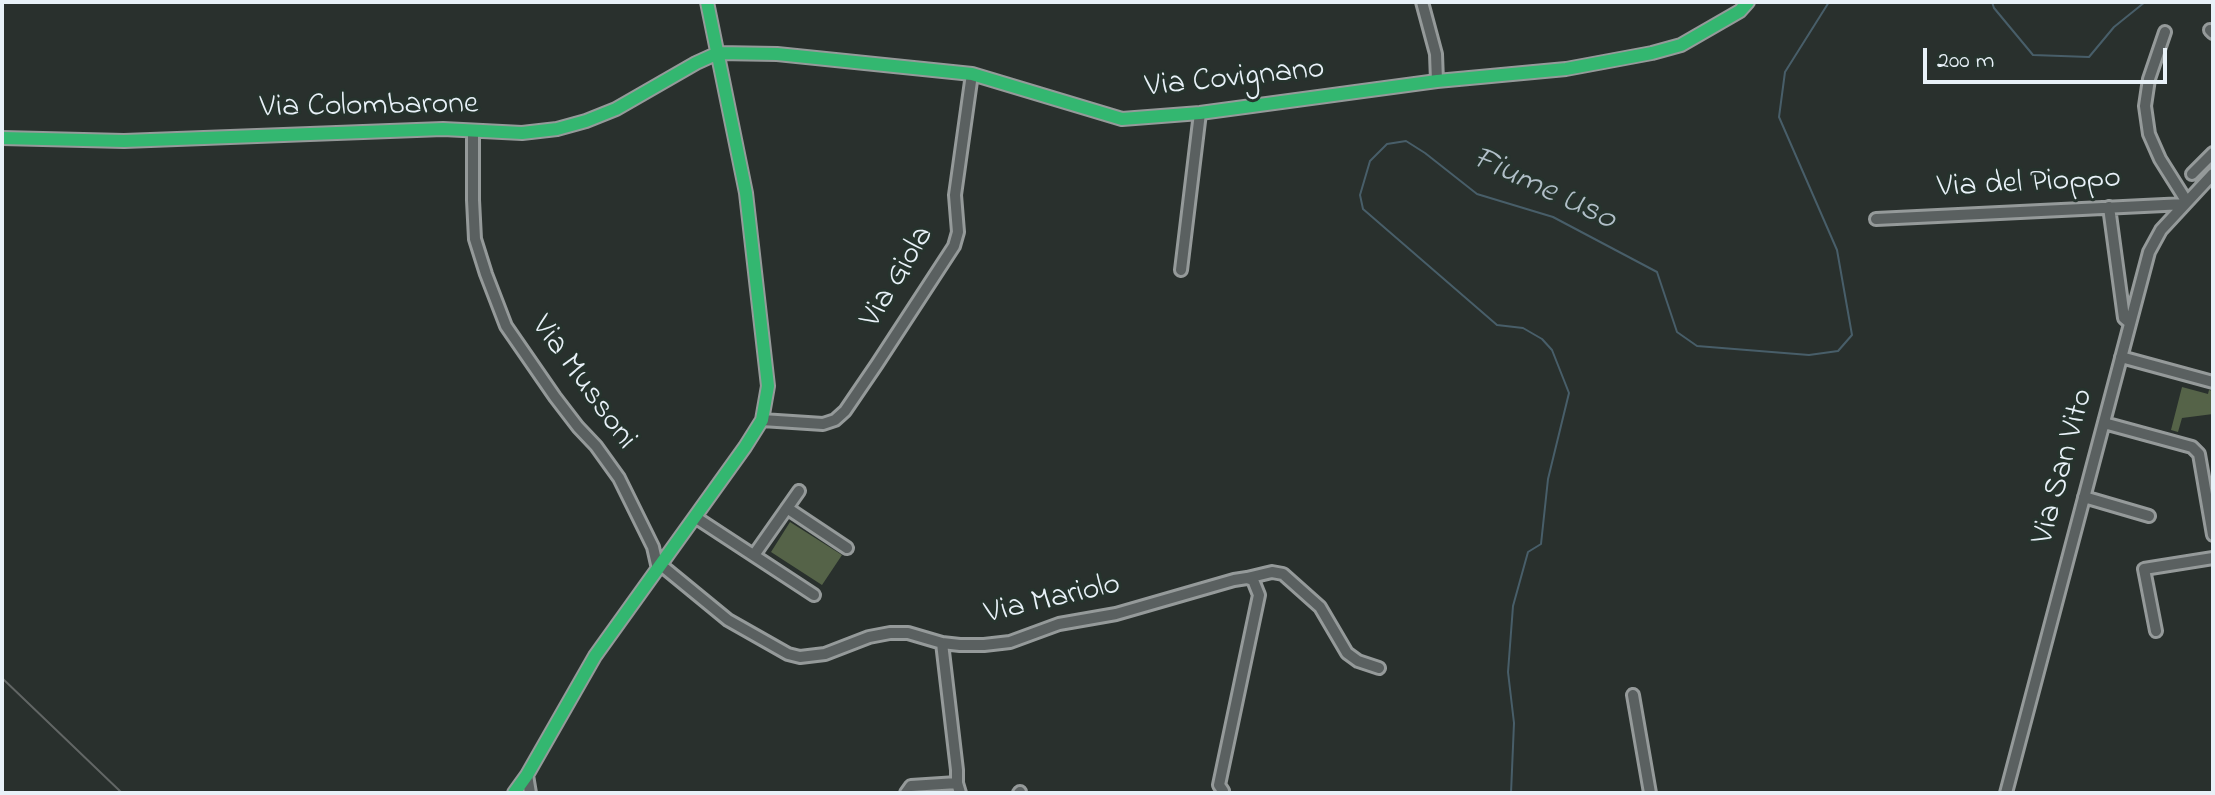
<!DOCTYPE html>
<style>
body{margin:0}
#map{position:relative;width:2215px;height:795px;overflow:hidden;background:#29302d;font-family:"Indie Flower",sans-serif}
canvas{display:block}
.frame{position:absolute;inset:0;border:4px solid #e8f1f8;pointer-events:none}
.scale{position:absolute;left:1923px;top:48px;width:244px;height:36px;box-sizing:border-box;border:4px solid #e8f1f8;border-top:0;padding-left:10px;font-size:24px;line-height:28px;white-space:nowrap;color:#e8f1f8;-webkit-text-stroke:6px #26332d;paint-order:stroke}
</style>
<div id="map">
<canvas width="2215" height="795"></canvas>
<div class="frame"></div>
<div class="scale">200 m</div>
</div>
<script>
const context = document.querySelector('canvas').getContext('2d');
context.lineJoin = 'round';
function fillPath(path, color) { context.fillStyle = color; context.fill(path, 'evenodd'); }
const shape = rows => new Path2D(rows.map(r => 'M' + r).join(''));
function strokePath(path, color, width, dash) { context.strokeStyle = color; context.lineWidth = width; context.lineCap = dash ? 'butt' : 'round'; context.setLineDash(dash || []); context.stroke(path); }
function label(font, color, halo, rows, align = 'center') {
  context.font = font + ' "Indie Flower",sans-serif'; context.lineWidth = 6; context.setLineDash([]); context.textBaseline = 'middle'; context.strokeStyle = halo; context.fillStyle = color; for (const [text, x, y, turn = 0] of rows) {
    context.save(); context.translate(x, y); context.rotate((+turn || 0) * Math.PI / 180); context.textAlign = isNaN(turn) ? turn : align; if (halo) context.strokeText(text, 0, 0); context.fillText(text, 0, 0); context.restore();
  }
}
const green = shape([
 [2182,387,2208,394,2209,390,2213,391,2213,414,2182,418,2178,432,2171,430],
 [790,522,842,555,822,585,771,552]
]);
const stream = shape([
 [1992,2,1994,8,2033,55,2089,57,2114,27,2145,2],
 [1511,793,1514,723,1508,672,1513,606,1528,552,1541,544,1548,479,1569,393,1552,350,1542,339,1523,328,1497,325,1363,209,1360,195,1370,161,1387,144,1406,141,1425,153,1477,194,1553,217,1657,272,1677,332,1697,346,1809,355,1838,351,1852,335,1837,250,1779,117,1785,72,1829,2]
]);
const minor = shape([
 [1422,2,1436,54,1437,81],
 [2210,30,2213,33],
 [2165,32,2149,79,2145,106,2149,134,2160,159,2187,202],
 [473,131,473,200,475,239,486,274,506,326,555,397,578,427,596,446,619,478,653,547,658,569],
 [2,138,124,141,443,129,522,133,557,129,586,121,616,109,696,63,718,53,777,54,972,74,1122,119,1200,113,1437,81,1566,69,1652,53,1681,45,1740,11,1748,2],
 [2192,174,2213,153],
 [2109,207,2124,318,2130,323],
 [1876,219,2185,204],
 [1181,270,1200,113],
 [2121,357,2213,382],
 [762,420,823,424,835,420,845,411,877,364,954,246,958,232,955,195,972,74],
 [2104,423,2192,447,2199,454,2213,535],
 [2084,497,2149,516],
 [787,508,847,548],
 [695,517,814,595],
 [754,555,799,491],
 [661,565,728,620,788,654,800,657,825,654,869,637,890,633,908,633,942,643,960,645,984,645,1010,642,1059,624,1116,614,1234,580,1247,578,1253,580,1259,595,1219,785,1223,791],
 [1247,578,1272,572,1283,574,1320,607,1347,653,1358,661,1379,668],
 [2156,631,2144,569,2213,558],
 [942,643,957,770,957,783,960,793],
 [1633,695,1650,793],
 [527,775,530,793],
 [514,793,527,775,595,656,745,447,762,420,768,386,746,193,707,2],
 [906,793,911,786,957,783],
 [1019,793,1020,792],
 [2006,793,2149,252,2161,230,2213,174]
]);
const rail = shape([
 [2,678,122,793]
]);
const cycleway = shape([
 [2,138,124,141,443,129,522,133,557,129,586,121,616,109,696,63,718,53,777,54,972,74,1122,119,1200,113,1437,81,1566,69,1652,53,1681,45,1740,11,1748,2],
 [514,793,527,775,595,656,745,447,762,420,768,386,746,193,707,2]
]);
const streetNames = [
 ["Via Covignano",1235,80,-6],
 ["Via Colombarone",369,108,-1],
 ["Via del Pioppo",2029,185,-3],
 ["Via Giola",899,278,-59],
 ["Via Mussoni",582,384,54],
 ["Via San Vito",2065,467,-75],
 ["Via Mariolo",1053,601,-13]
];
const waterNames = [
 ["Fiume Uso",1543,191,25]
];
fillPath(green, '#556348');
strokePath(stream, '#485e69', 2);
strokePath(minor, '#959a9a', 16);
strokePath(minor, '#5a6060', 10);
strokePath(rail, '#626665', 2);
strokePath(cycleway, '#33b770', 12);
label('32px', '#e8f1f8', '#26332d', streetNames);
label('italic 34px', '#b1bfc8', '#26332d', waterNames);
</script>
